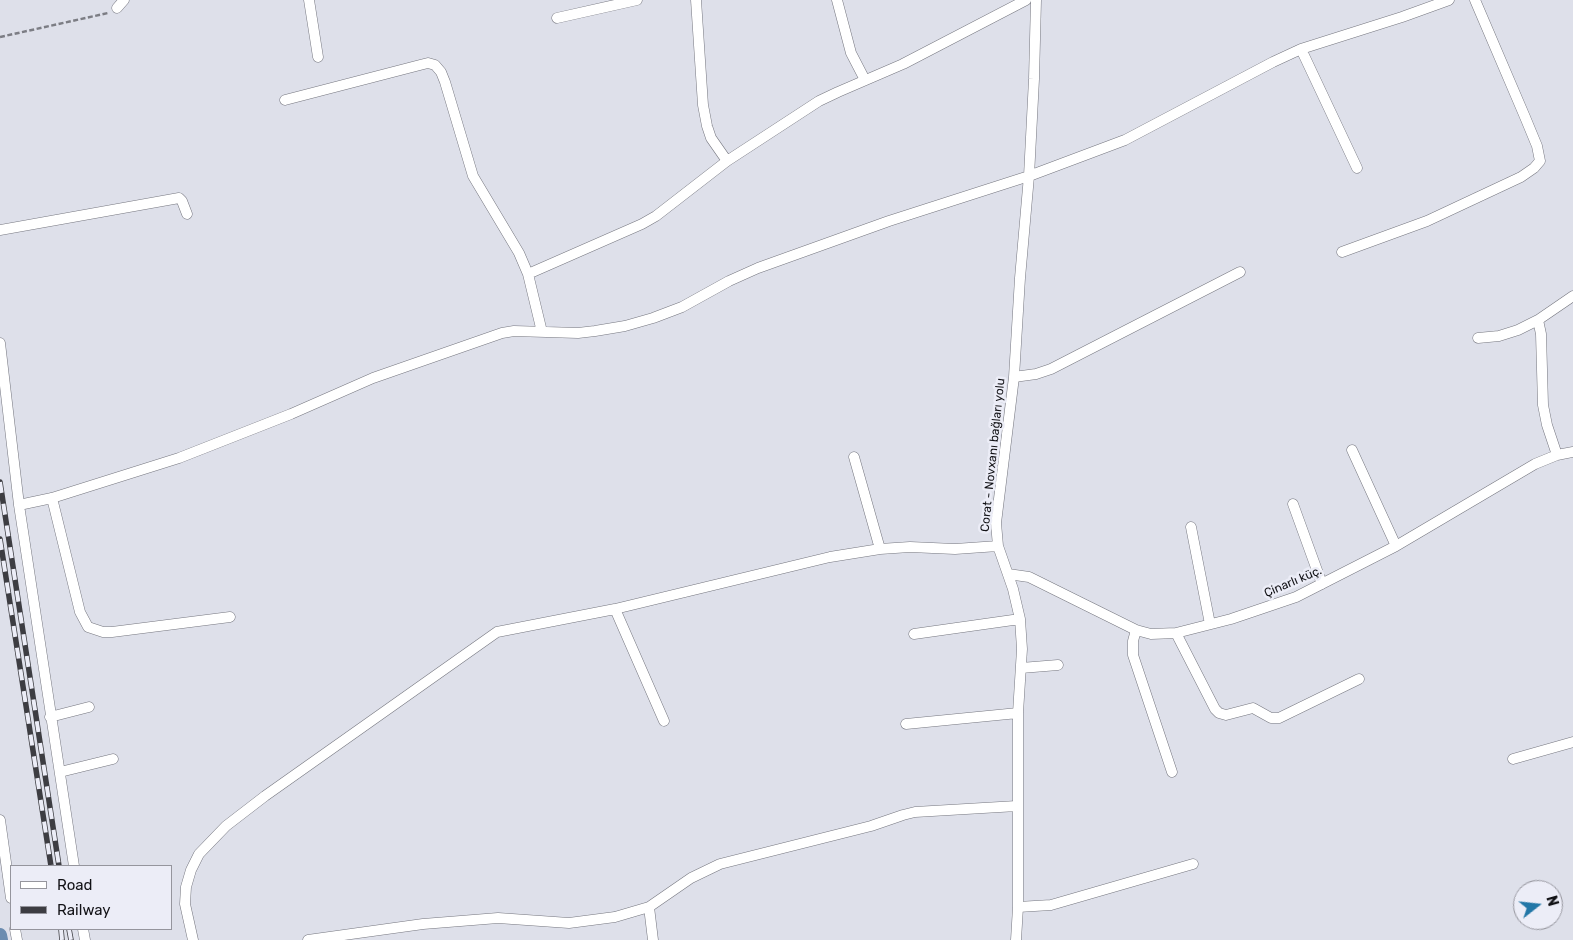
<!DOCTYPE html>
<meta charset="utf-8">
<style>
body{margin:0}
#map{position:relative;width:1573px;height:940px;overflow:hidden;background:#dee0ea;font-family:Rubik,sans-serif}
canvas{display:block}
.legend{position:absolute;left:10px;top:865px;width:162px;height:65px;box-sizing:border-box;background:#ecedf7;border:1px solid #95959d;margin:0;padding:6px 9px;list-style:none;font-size:15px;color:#121216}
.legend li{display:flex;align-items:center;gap:10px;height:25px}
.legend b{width:25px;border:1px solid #95959d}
.north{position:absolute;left:1513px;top:880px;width:50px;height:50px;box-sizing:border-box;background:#ecedf7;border:1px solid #95959d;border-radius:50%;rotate:74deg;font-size:14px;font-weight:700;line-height:20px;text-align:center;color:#121216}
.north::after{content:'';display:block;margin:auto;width:18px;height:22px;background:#2277a7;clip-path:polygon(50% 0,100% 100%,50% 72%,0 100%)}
</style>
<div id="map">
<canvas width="1573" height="940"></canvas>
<ul class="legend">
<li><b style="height:6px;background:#fff"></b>Road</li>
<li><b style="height:6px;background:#3d3d42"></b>Railway</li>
</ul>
<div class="north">N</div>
</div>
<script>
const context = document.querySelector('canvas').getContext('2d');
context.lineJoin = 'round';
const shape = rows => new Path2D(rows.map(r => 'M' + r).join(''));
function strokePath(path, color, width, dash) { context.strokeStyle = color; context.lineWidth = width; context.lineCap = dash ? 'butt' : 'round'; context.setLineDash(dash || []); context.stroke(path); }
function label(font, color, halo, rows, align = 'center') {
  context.font = font + ' Rubik,sans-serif'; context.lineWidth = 5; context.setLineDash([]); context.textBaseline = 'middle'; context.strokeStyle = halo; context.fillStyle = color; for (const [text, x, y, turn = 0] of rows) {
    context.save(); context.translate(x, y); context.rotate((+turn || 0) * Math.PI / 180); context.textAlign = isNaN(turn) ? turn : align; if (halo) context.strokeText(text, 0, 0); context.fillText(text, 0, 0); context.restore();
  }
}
const canal = shape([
 [0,935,1,940]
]);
const path = shape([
 [0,37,108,13]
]);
const street = shape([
 [309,0,318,57],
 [696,0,703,105,707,126,711,138,727,161],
 [837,0,851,53,865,80],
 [117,8,124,0],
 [557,18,637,0],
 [1301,49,1357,168],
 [285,100,420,65,428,63,435,65,441,72,445,82,473,176,519,253,528,274,542,332],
 [0,230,179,198,182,201,187,214],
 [1342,252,1427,221,1521,177,1534,168,1540,161,1537,146,1525,117,1475,0],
 [528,274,642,224,656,216,727,161,819,101,838,92,903,64,1026,0],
 [1538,320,1541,334,1543,405,1547,425,1557,455],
 [1478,338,1499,336,1518,330,1538,320,1573,296],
 [0,343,19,505,74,866],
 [1014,377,1036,374,1051,369,1240,272],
 [1352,450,1396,546],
 [854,457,880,549],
 [52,498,80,612,88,627,103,632,112,632,230,617],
 [1293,504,1322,584],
 [19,505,52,498,179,458,291,414,373,378,502,333,514,331,578,333,595,331,625,326,653,318,682,307,729,281,758,268,889,221,1029,176,1125,140,1273,62,1301,49,1402,17,1449,0],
 [1191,527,1210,624],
 [1008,574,1029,577,1136,630,1151,634,1176,633,1231,619,1296,597,1396,546,1535,464,1557,455,1573,452],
 [615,609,664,721],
 [1136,630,1133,641,1133,655,1172,772],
 [1176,633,1215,709,1219,713,1226,715,1253,708,1271,718,1279,718,1359,679],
 [914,634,1020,619],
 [1021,668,1058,665],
 [50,717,89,707],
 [906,724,1018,713],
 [1513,759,1573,742],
 [60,772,113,759],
 [0,820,11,898],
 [649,907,653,940],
 [1018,907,1051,905,1193,864],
 [15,929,17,940],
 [83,929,85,940],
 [193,940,185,904,186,887,191,870,199,854,226,826,265,796,497,632,615,609,830,557,880,549,910,547,955,549,998,546],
 [308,940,423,924,498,918,569,923,615,917,649,907,691,878,720,864,871,826,903,815,915,812,1017,806],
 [1016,940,1018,907,1018,713,1022,649,1020,619,1013,589,998,546,996,523,1014,377,1020,278,1029,176,1034,79,1036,0]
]);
const rail = shape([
 [0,482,59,866],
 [0,539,51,866],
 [61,929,62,940],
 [69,929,71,940]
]);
const streetNames = [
 ["Corat - Novxanı bağları yolu",993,455,-84],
 ["Çinarlı küç.",1293,582,-23]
];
strokePath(canal, '#6b8cb0', 14);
strokePath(street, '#75767f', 11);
strokePath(path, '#7c7d84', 2.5, [5, 2.5]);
strokePath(street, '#fff', 10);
strokePath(rail, '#3d3d42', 5.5);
strokePath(rail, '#ecedf7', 4, [11]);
label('12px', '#121216', '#ecedf7', streetNames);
</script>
